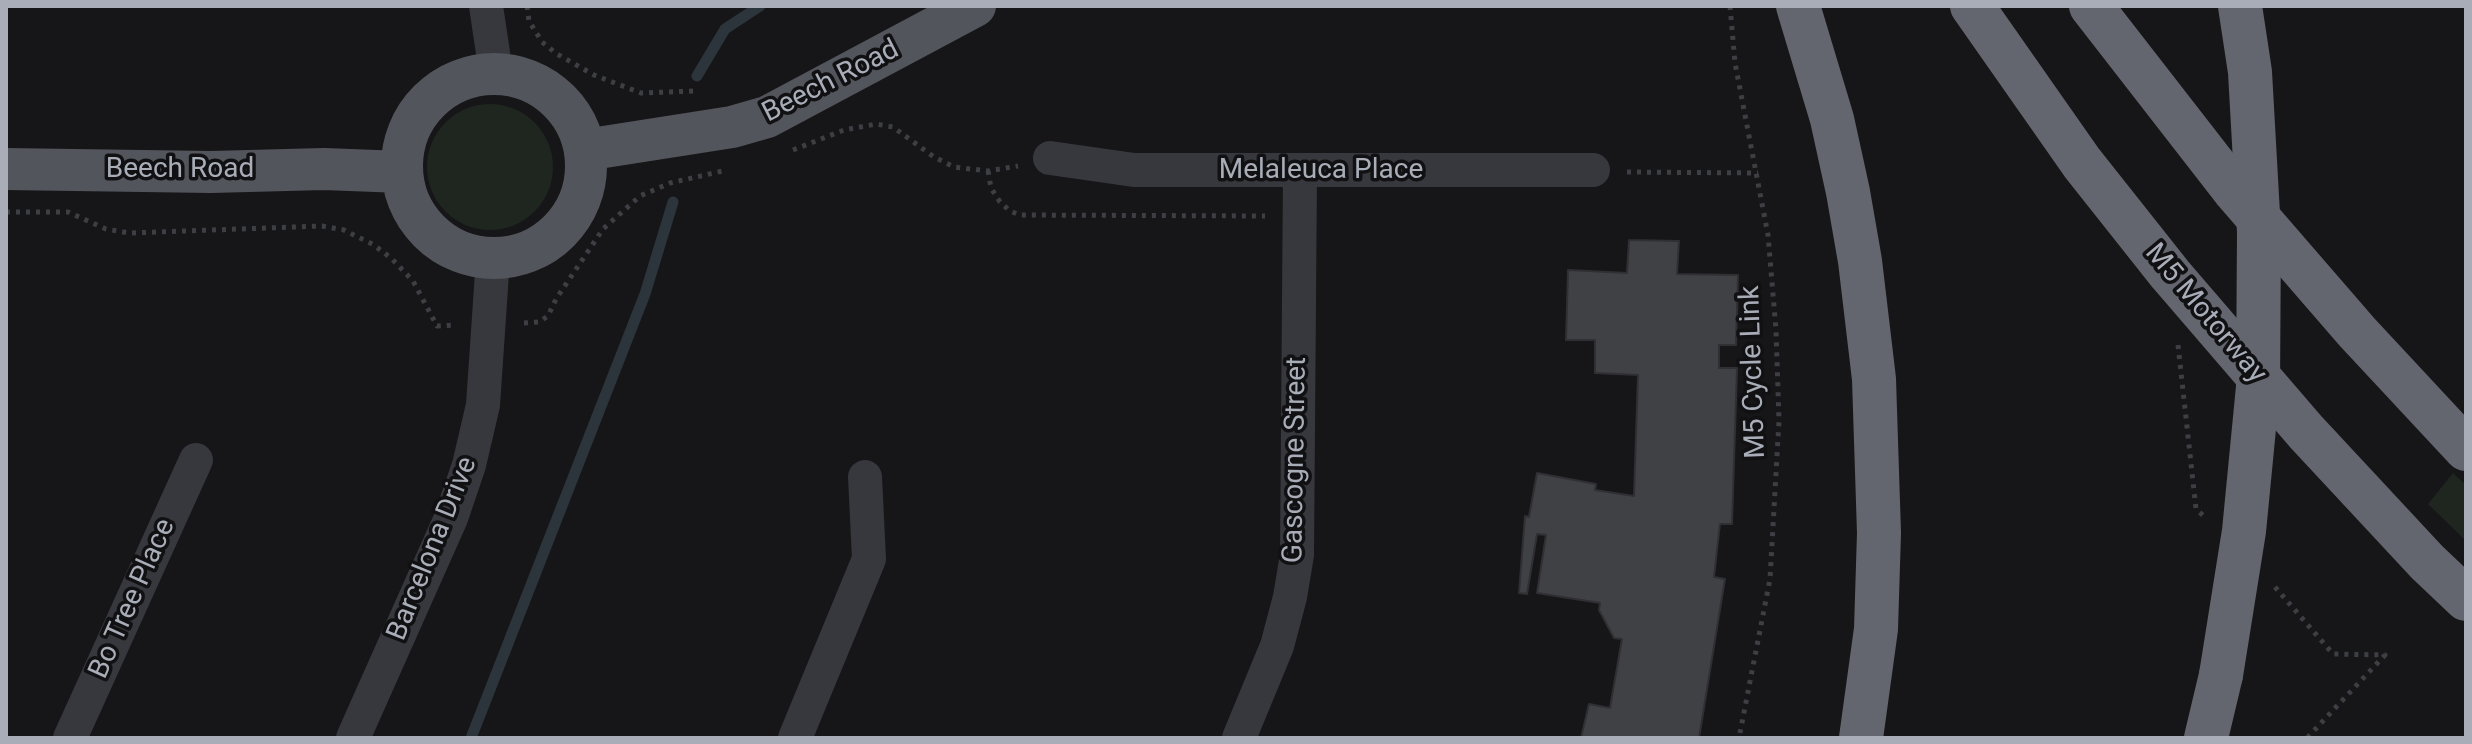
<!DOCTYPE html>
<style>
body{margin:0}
#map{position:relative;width:2472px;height:744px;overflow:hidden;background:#161618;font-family:Roboto,sans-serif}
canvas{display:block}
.frame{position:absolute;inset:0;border:8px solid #a8adb8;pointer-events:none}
</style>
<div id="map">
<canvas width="2472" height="744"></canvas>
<div class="frame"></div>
</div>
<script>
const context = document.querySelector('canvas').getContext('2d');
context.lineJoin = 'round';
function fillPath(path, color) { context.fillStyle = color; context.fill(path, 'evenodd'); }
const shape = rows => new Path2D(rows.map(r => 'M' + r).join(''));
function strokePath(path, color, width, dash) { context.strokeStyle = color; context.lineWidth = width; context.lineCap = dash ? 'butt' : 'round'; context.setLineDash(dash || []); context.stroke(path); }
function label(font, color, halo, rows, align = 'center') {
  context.font = font + ' Roboto,sans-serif'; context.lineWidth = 7; context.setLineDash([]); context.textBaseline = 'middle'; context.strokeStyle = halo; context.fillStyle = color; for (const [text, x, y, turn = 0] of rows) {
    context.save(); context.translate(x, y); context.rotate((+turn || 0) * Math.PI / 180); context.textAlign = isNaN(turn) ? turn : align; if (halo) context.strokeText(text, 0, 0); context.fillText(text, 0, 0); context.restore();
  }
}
const green = shape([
 '427 167a63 63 0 1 1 126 0a63 63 0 1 1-126 0Z',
 [2453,473,2466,485,2466,541,2428,504]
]);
const stream = shape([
 [697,76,725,29,760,6],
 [471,738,645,294,673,202]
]);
const building = shape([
 [1629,240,1679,241,1677,274,1738,275,1736,345,1719,345,1719,368,1737,368,1732,524,1720,524,1714,577,1725,579,1699,738,1581,738,1589,704,1610,708,1622,639,1614,638,1599,610,1600,603,1537,593,1546,535,1537,534,1527,594,1519,593,1525,516,1529,517,1537,473,1596,484,1595,490,1634,496,1638,375,1595,373,1595,340,1566,340,1568,270,1627,273,1629,240]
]);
const path = shape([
 [527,6,529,21,542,42,557,54,594,75,641,93,696,91],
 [1730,6,1735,63,1768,235,1776,330,1779,421,1770,579,1739,738],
 [793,150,844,130,876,124,893,127,934,157,954,167,988,171,1018,166],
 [988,171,991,188,1000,202,1010,211,1020,215,1265,216],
 [1627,172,1758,173],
 [6,212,68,212,106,229,129,233,322,226,344,230,374,245,392,259,413,281,437,326,454,325],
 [524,323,539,322,548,316,556,299,603,229,640,196,670,183,727,170],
 [2178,345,2196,509,2206,518],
 [2275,587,2333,654,2385,655,2307,738]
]);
const minor = shape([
 [486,6,496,73],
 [1050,158,1134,170,1593,170],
 [70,738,196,460],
 [353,738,451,518,469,465,483,405,493,258],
 [795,738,869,559,865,477],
 [1239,738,1277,646,1290,597,1297,555,1300,172]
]);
const major = shape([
 '402 166a92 92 0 1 1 184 0a92 92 0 1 1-184 0Z',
 [585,150,732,127,767,117,975,6],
 [6,169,211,172,324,169,402,172]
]);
const highway = shape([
 [1798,6,1832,119,1848,192,1860,261,1874,379,1879,533,1876,629,1861,738],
 [1972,6,2082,163,2170,274,2306,432,2427,562,2466,599],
 [2091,6,2234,190,2357,332,2466,449],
 [2206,738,2221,675]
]);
const highwayBridge = shape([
 [2221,675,2244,531,2258,387,2259,232,2250,72,2240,6]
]);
const streetNames = [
 ["Beech Road",831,82,-27],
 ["Beech Road",180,170],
 ["Melaleuca Place",1321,171],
 ["M5 Motorway",2205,314,50],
 ["M5 Cycle Link",1754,372,-92],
 ["Gascogne Street",1296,460,-89],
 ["Barcelona Drive",433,549,-68],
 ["Bo Tree Place",133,599,-66]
];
fillPath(green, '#1e261f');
strokePath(stream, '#2c353c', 11);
fillPath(building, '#404145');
strokePath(building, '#303034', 2);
strokePath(path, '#3d3f44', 5, [4, 6]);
strokePath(minor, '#37383d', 34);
strokePath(major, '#53555c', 42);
strokePath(highway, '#63666e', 44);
strokePath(highwayBridge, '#63666e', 44);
label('28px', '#a8adb8', '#111113', streetNames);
</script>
